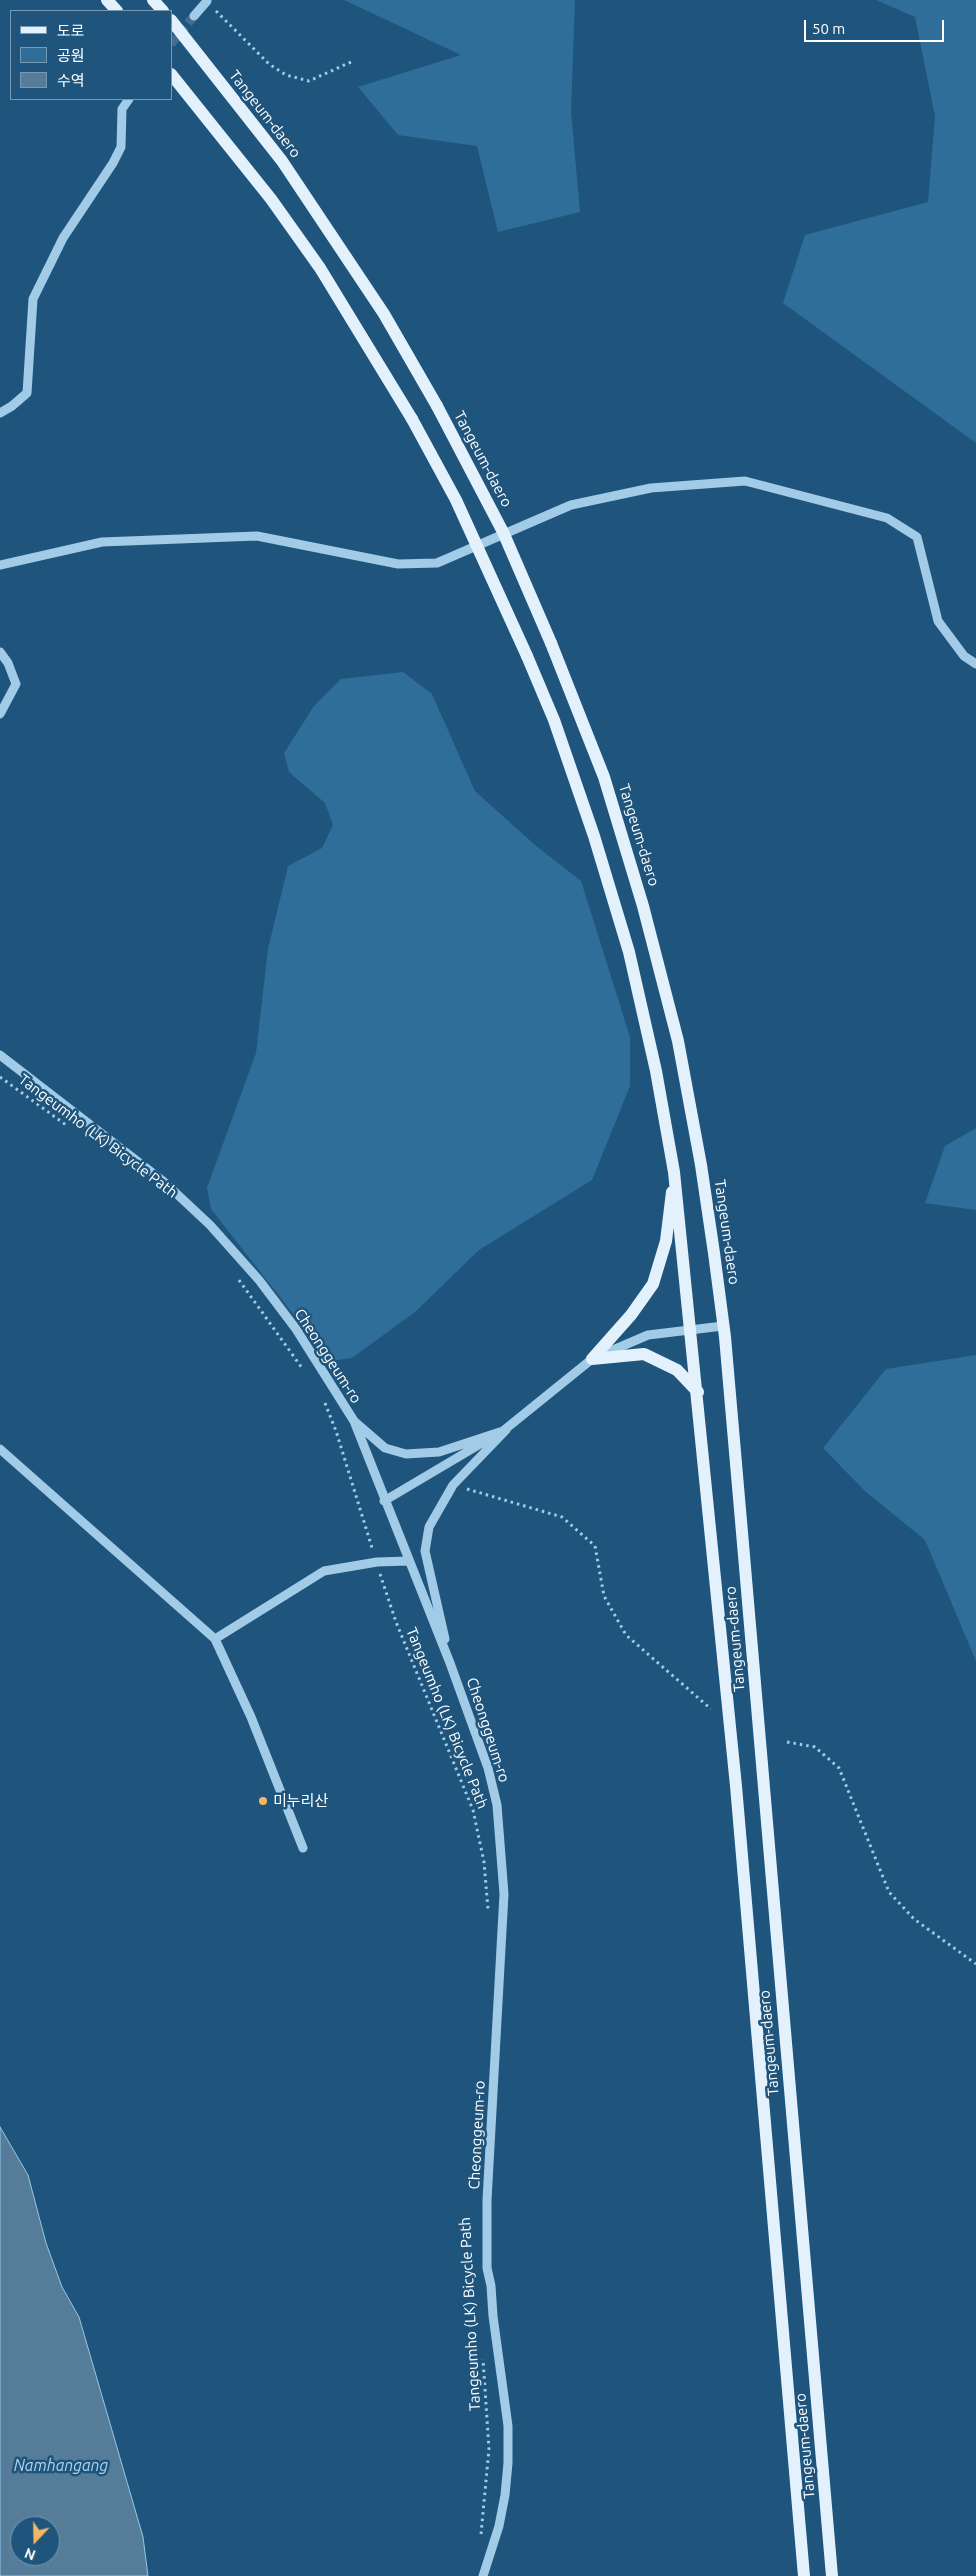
<!DOCTYPE html>
<meta charset="utf-8">
<style>
body{margin:0}
#map{position:relative;width:976px;height:2576px;overflow:hidden;background:#1f557c;font-family:Ubuntu,"Noto Sans KR",sans-serif}
canvas{display:block}
.legend{position:absolute;left:10px;top:10px;width:162px;height:90px;box-sizing:border-box;background:#1f557c;border:1px solid #7999b0;margin:0;padding:6px 9px;list-style:none;font-size:15px;color:#fff}
.legend li{display:flex;align-items:center;gap:10px;height:25px}
.legend b{width:25px;border:1px solid #7999b0}
.north{position:absolute;left:10px;top:2516px;width:50px;height:50px;box-sizing:border-box;background:#1f557c;border:1px solid #7999b0;border-radius:50%;rotate:201deg;font-size:14px;font-weight:700;line-height:20px;text-align:center;color:#fff}
.north::after{content:'';display:block;margin:auto;width:18px;height:22px;background:#f5b562;clip-path:polygon(50% 0,100% 100%,50% 72%,0 100%)}
.scale{position:absolute;left:804px;top:20px;width:140px;height:22px;box-sizing:border-box;border:2px solid #fff;border-top:0;padding-left:6px;font-size:15px;line-height:18px;white-space:nowrap;color:#fff;-webkit-text-stroke:4px #1f557c;paint-order:stroke}
</style>
<div id="map">
<canvas width="976" height="2576"></canvas>
<ul class="legend">
<li><b style="height:6px;background:#e3f1fd"></b>도로</li>
<li><b style="height:14px;background:#2f6e99"></b>공원</li>
<li><b style="height:14px;background:#557c99"></b>수역</li>
</ul>
<div class="north">N</div>
<div class="scale">50 m</div>
</div>
<script>
const context = document.querySelector('canvas').getContext('2d');
context.lineJoin = 'round';
function fillPath(path, color) { context.fillStyle = color; context.fill(path, 'evenodd'); }
const shape = rows => new Path2D(rows.map(r => 'M' + r).join(''));
function strokePath(path, color, width, dash) { context.strokeStyle = color; context.lineWidth = width; context.lineCap = dash ? 'butt' : 'round'; context.setLineDash(dash || []); context.stroke(path); }
function label(font, color, halo, rows, align = 'center') {
  context.font = font + ' Ubuntu,"Noto Sans KR",sans-serif'; context.lineWidth = 5; context.setLineDash([]); context.textBaseline = 'middle'; context.strokeStyle = halo; context.fillStyle = color; for (const [text, x, y, turn = 0] of rows) {
    context.save(); context.translate(x, y); context.rotate((+turn || 0) * Math.PI / 180); context.textAlign = isNaN(turn) ? turn : align; if (halo) context.strokeText(text, 0, 0); context.fillText(text, 0, 0); context.restore();
  }
}
const green = shape([
 [344,0,575,0,571,111,580,212,498,232,477,146,398,135,358,87,461,55],
 [876,0,976,0,976,443,783,303,805,235,928,202,935,116,915,17],
 [403,672,432,694,475,791,535,845,581,881,630,1037,630,1086,592,1180,479,1250,415,1312,352,1358,330,1361,211,1209,207,1188,256,1053,268,949,288,866,322,848,333,825,325,803,289,772,284,753,314,706,341,679],
 [976,1128,976,1210,925,1203,945,1146],
 [976,1355,976,1661,925,1540,865,1491,823,1448,886,1369]
]);
const water = shape([
 [0,2127,28,2175,46,2243,62,2287,79,2317,143,2537,148,2576,0,2576,0,2127],
 [20,2526,50,2526,50,2556,20,2556,20,2526]
]);
const minorTunnel = shape([
 [171,44,194,16]
]);
const path = shape([
 [216,11,269,64,286,75,309,81,351,62],
 [0,1077,66,1125],
 [239,1280,302,1368],
 [325,1403,336,1431,373,1551],
 [467,1489,562,1517,595,1546,604,1596,626,1635,711,1709],
 [380,1574,396,1622,473,1810,484,1862,488,1909],
 [787,1742,815,1747,839,1768,889,1892,914,1919,976,1964],
 [481,2534,489,2449,483,2359]
]);
const minor = shape([
 [194,16,207,1],
 [0,413,12,406,27,393,33,299,63,238,113,163,121,147,122,109,129,99],
 [0,565,102,542,257,536,398,564,437,563,571,505,651,488,745,481,887,518,917,537,938,621,964,656,976,664],
 [0,652,8,663,16,684,0,714],
 [0,1055,163,1181,210,1225,259,1280,296,1329,354,1421,450,1663,488,1768,497,1805,504,1894,487,2200,487,2268,491,2286,493,2316,508,2426,508,2463,505,2495,499,2526,483,2576],
 [355,1422,385,1448,406,1454,439,1452,506,1430,453,1485,429,1527,425,1551,445,1639],
 [503,1431,592,1359,648,1335,723,1326],
 [0,1449,215,1639],
 [384,1501,487,1440],
 [303,1848,251,1717,215,1639,324,1571,377,1562,408,1561]
]);
const major = shape([
 [107,0,117,11],
 [153,0,163,11],
 [171,20,282,161,384,314,437,406],
 [171,74,271,199,320,268,412,419],
 [551,643,604,777,643,906,678,1041,701,1165,714,1253,725,1337,743,1544,832,2576],
 [527,656,554,720,594,836,629,952,656,1071,674,1172,736,1786,804,2576],
 [672,1192,666,1241,653,1284,631,1315,592,1359,644,1354,677,1370,698,1392]
]);
const majorBridge = shape([
 [437,406,503,532,551,643],
 [412,419,456,500,527,656]
]);
const markers = [
 [263,1801,5,"#f5b562"]
];
const streetNames = [
 ["Tangeum-daero",265,114,52],
 ["Tangeum-daero",483,459,62],
 ["Tangeum-daero",639,835,73],
 ["Tangeumho (LK) Bicycle Path",98,1136,37],
 ["Tangeum-daero",727,1232,82],
 ["Cheonggeum-ro",328,1356,57],
 ["Tangeum-daero",735,1639,-95],
 ["Tangeumho (LK) Bicycle Path",447,1718,68],
 ["Cheonggeum-ro",488,1730,72],
 ["Tangeum-daero",769,2043,-95],
 ["Cheonggeum-ro",477,2135,-87],
 ["Tangeumho (LK) Bicycle Path",470,2314,-93],
 ["Tangeum-daero",805,2446,-95]
];
const poiNames = [
 ["미누리산",273,1801]
];
const waterNames = [
 ["Namhangang",61,2466]
];
fillPath(green, '#2f6e99');
fillPath(water, '#557c99');
strokePath(water, '#95c8e8', 1);
strokePath(minorTunnel, '#416e90', 9, [9, 4.5]);
strokePath(path, '#a2cbe7', 3, [2.5, 4]);
strokePath(minor, '#a2cbe7', 9);
strokePath(major, '#e3f1fd', 12);
strokePath(majorBridge, '#e3f1fd', 12);
for (const [x, y, r, color] of markers) { const dot = new Path2D(); dot.arc(x, y, r, 0, 2 * Math.PI); context.fillStyle = color; context.fill(dot); strokePath(dot, '#1f557c', 2); }
label('15px', '#fff', '#1f557c', streetNames);
label('15px', '#fff', '#1f557c', poiNames, 'left');
label('italic 16px', '#add4ef', '#1f557c', waterNames);
</script>
